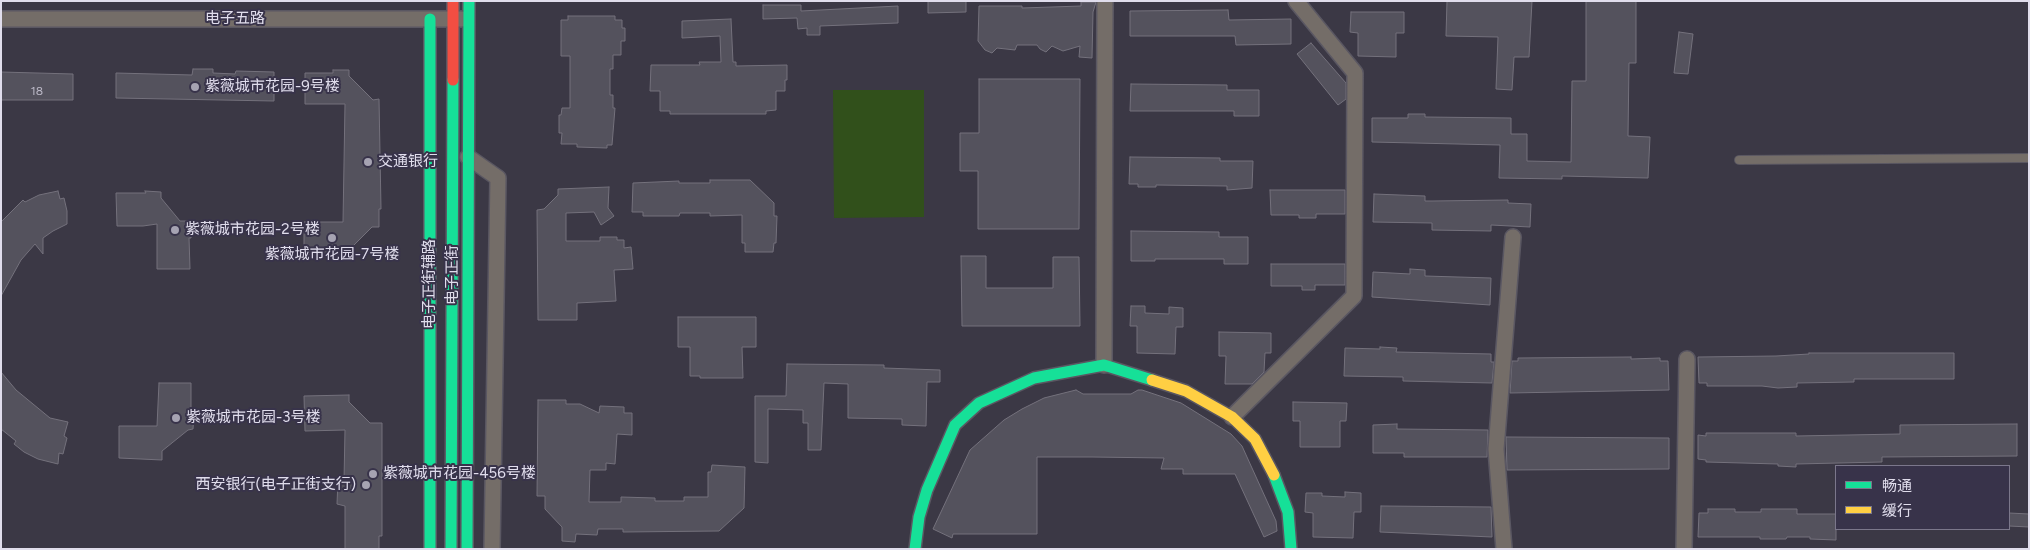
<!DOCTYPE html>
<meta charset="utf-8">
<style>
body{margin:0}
#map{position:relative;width:2030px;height:550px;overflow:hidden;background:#3b3845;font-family:Figtree,"Noto Sans SC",sans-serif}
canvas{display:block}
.frame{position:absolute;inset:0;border:2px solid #e0ddec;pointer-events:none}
.legend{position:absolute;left:1835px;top:465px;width:175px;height:65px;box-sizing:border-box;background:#38334a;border:1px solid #7b778b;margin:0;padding:6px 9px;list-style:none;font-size:15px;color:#e0ddec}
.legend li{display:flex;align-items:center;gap:10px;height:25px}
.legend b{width:25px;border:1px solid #7b778b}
</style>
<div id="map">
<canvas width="2030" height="550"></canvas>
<div class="frame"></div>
<ul class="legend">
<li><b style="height:6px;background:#16e098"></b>畅通</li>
<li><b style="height:6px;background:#ffcf43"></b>缓行</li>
</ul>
</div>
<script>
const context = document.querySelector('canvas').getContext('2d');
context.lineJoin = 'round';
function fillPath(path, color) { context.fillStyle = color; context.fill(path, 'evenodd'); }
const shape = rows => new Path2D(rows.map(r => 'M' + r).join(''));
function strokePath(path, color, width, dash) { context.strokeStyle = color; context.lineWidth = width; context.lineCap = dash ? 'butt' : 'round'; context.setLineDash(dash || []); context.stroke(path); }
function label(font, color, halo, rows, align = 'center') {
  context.font = font + ' Figtree,"Noto Sans SC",sans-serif'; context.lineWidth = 4; context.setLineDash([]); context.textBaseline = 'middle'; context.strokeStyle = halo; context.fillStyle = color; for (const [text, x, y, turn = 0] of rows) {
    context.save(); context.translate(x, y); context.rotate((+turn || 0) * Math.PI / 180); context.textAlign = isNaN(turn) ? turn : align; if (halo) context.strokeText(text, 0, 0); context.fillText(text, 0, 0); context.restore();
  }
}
const green = shape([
 [833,90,924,90,924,217,834,218]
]);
const building = shape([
 [928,1,966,1,966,12,928,13,928,1],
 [1447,1,1532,1,1529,57,1514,57,1512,90,1496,89,1498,37,1446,36,1447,1],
 [1586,1,1636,1,1636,63,1629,63,1628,136,1650,137,1648,178,1562,176,1562,179,1499,178,1500,145,1372,142,1372,118,1408,118,1408,114,1425,114,1425,117,1511,118,1511,134,1527,134,1527,161,1571,162,1572,81,1586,81,1586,1],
 [1081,2,1096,2,1093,12,1092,58,1079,57,1080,46,1063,51,1052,46,1046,52,1040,49,1037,45,1017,45,1015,50,997,48,992,53,985,50,978,41,979,6,1022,6,1022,8,1081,6,1081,2],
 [763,5,801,5,801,11,898,6,898,23,820,26,820,35,807,35,807,28,798,29,797,18,763,19,763,5],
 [1228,10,1229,20,1291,19,1291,44,1236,45,1235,36,1130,36,1130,11,1228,10],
 [1351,12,1404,12,1404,33,1396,33,1396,57,1358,56,1358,33,1350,32,1351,12],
 [568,16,615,16,615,20,622,20,622,28,625,28,625,41,621,41,621,55,613,55,613,69,610,69,610,95,613,95,613,108,615,108,612,145,607,145,607,148,577,147,577,144,561,144,562,133,559,133,559,115,561,115,562,108,570,108,570,56,561,56,561,20,568,20,568,16],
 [731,19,733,62,736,62,736,66,787,65,787,80,785,80,785,91,776,91,776,110,766,111,766,114,670,114,670,111,660,111,660,91,650,91,651,65,700,65,699,62,721,62,720,36,682,38,682,21,731,19],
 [1679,32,1693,34,1688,74,1674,73,1679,32],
 [1311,43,1346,83,1346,99,1338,105,1297,54,1311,43],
 [193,69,213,69,213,73,235,74,236,71,274,72,274,101,116,98,116,73,192,75,193,69],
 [333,70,349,70,349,76,373,100,379,99,381,209,379,209,379,227,372,227,349,250,349,256,304,254,304,222,343,222,345,104,305,104,305,73,333,73,333,70],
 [1,72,73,74,73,100,1,100,1,72],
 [979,79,1080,79,1079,229,978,229,978,171,960,171,960,133,979,133,979,79],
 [1131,84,1227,85,1227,90,1259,90,1259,116,1234,116,1234,111,1130,111,1131,84],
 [1130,157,1220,158,1220,161,1253,161,1252,188,1227,190,1227,186,1156,185,1156,187,1138,187,1138,184,1129,184,1130,157],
 [710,180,750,180,774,203,774,216,777,216,776,243,774,243,773,252,745,252,745,243,742,243,742,215,710,216,710,213,680,213,679,216,643,216,643,212,632,212,633,183,679,181,679,183,710,183,710,180],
 [609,187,608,208,614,216,601,225,594,212,566,213,566,241,600,241,600,237,617,237,617,240,624,240,624,248,631,247,633,269,614,270,616,301,577,303,577,320,538,320,537,210,544,209,558,195,558,189,609,187],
 [1270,190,1345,190,1345,214,1316,214,1316,218,1299,218,1299,215,1271,215,1270,190],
 [58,191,60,199,64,198,67,211,67,224,53,231,43,238,43,254,35,244,21,260,1,296,1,222,23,200,25,202,39,195,58,191],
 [145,191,161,192,161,198,180,221,191,221,191,238,189,238,190,269,157,269,157,224,143,226,117,226,116,193,146,193,145,191],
 [1374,194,1425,196,1425,201,1432,201,1508,200,1508,203,1531,204,1530,227,1491,225,1491,231,1432,230,1432,223,1373,222,1374,194],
 [1131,231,1219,232,1219,237,1248,237,1248,264,1224,264,1224,259,1155,259,1155,261,1131,261,1131,231],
 [961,256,986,256,986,288,1053,288,1053,257,1079,257,1080,326,962,326,961,256],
 [1271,264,1345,264,1345,285,1315,285,1315,290,1302,290,1302,286,1271,286,1271,264],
 [1410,269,1425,270,1425,276,1491,278,1490,305,1372,297,1373,272,1410,274,1410,269],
 [1131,306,1145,306,1145,313,1169,314,1169,307,1183,308,1183,327,1176,327,1175,354,1137,353,1137,326,1130,326,1131,306],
 [678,317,756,317,756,347,742,347,743,378,700,378,700,376,690,376,690,347,678,347,678,317],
 [1219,332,1271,333,1271,353,1265,353,1264,372,1252,384,1225,384,1226,356,1219,356,1219,332],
 [1380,347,1397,348,1396,352,1491,354,1491,362,1494,362,1492,383,1403,381,1403,377,1344,376,1345,348,1380,349,1380,347],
 [1809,353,1954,353,1954,379,1854,379,1854,382,1797,383,1797,387,1778,388,1762,386,1707,386,1707,383,1699,383,1698,357,1776,356,1809,354,1809,353],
 [1631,357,1631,359,1660,358,1660,361,1668,361,1669,390,1510,393,1512,361,1518,361,1518,358,1631,357],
 [787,364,884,365,884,368,940,370,940,382,927,382,926,426,902,425,902,419,848,418,848,384,824,383,821,450,808,450,808,423,803,423,803,410,768,409,768,463,755,462,755,396,786,396,787,364],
 [1,372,16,390,50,418,68,422,64,436,67,438,63,454,59,453,58,464,38,459,24,452,14,444,16,441,1,429,1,372],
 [159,383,191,383,191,410,194,414,193,429,188,430,162,451,162,460,119,458,119,426,157,426,159,383],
 [1076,390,1083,394,1131,394,1138,390,1142,390,1181,403,1231,434,1242,446,1276,521,1277,531,1264,537,1235,474,1183,474,1183,469,1161,469,1164,458,1092,457,1037,457,1037,534,953,534,952,538,933,529,970,450,1004,420,1022,409,1044,398,1076,390],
 [349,395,349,402,370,423,382,423,382,536,379,536,379,549,345,549,345,506,337,504,338,480,344,481,345,430,305,431,304,396,349,395],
 [538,400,566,400,566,404,580,404,599,413,600,406,624,407,624,413,632,413,632,435,617,434,615,464,606,463,606,470,590,470,589,502,621,502,621,497,655,498,655,501,684,501,684,497,708,497,708,472,711,472,712,465,745,467,744,508,719,531,623,532,623,529,598,529,597,535,576,534,575,542,562,541,562,527,545,509,545,496,537,496,538,400],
 [1293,402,1347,403,1346,421,1340,421,1340,447,1300,447,1300,421,1293,421,1293,402],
 [1397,424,1397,429,1488,430,1487,457,1404,457,1404,453,1373,453,1373,425,1397,424],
 [2017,424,2017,456,1882,457,1882,462,1796,464,1796,467,1778,466,1778,464,1706,462,1706,460,1698,459,1698,435,1706,436,1706,433,1796,433,1796,436,1900,434,1900,425,2017,424],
 [1506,437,1669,438,1669,469,1507,470,1506,437],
 [1345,492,1361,493,1361,512,1354,512,1353,538,1313,537,1313,513,1305,512,1306,493,1322,493,1322,496,1345,497,1345,492],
 [1381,506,1491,507,1492,537,1380,532,1381,506],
 [1708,509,1735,509,1735,512,1761,512,1761,509,1797,509,1797,514,1836,514,1836,540,1810,539,1810,537,1787,537,1786,539,1760,539,1760,537,1698,537,1699,513,1708,513,1708,509],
 [2009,513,2029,514,2029,527,2009,526,2009,513]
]);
const lane = shape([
 [1739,160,2029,158]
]);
const street = shape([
 [1,19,462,19],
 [468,157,498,178,492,549],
 [1104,365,1105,1],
 [1232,417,1354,296,1355,73,1296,1],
 [1504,549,1496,449,1513,237],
 [1684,549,1687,359]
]);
const fast = shape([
 [430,19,430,549],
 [1274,475,1288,512,1291,549],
 [451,549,453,80],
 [467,549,469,1],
 [915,549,919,517,927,490,955,425,979,403,1034,378,1104,365,1152,380]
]);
const slow = shape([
 [1152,380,1186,391,1232,417,1255,439,1274,475]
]);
const jam = shape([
 [453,80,453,1]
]);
const markers = [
 [195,87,5,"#a6a3b2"],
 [368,162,5,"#a6a3b2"],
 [175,230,5,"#a6a3b2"],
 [332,238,5,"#a6a3b2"],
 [176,418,5,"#a6a3b2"],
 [373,474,5,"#a6a3b2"],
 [366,485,5,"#a6a3b2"]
];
const numberNames = [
 ["18",37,91]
];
const streetNames = [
 ["电子五路",235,19],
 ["电子正街",453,275,-90],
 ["电子正街辅路",430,284,-90]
];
const poiNames = [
 ["紫薇城市花园-9号楼",205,87],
 ["交通银行",378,162],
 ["紫薇城市花园-2号楼",185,230],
 ["紫薇城市花园-7号楼",332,255,"center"],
 ["紫薇城市花园-3号楼",186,418],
 ["紫薇城市花园-456号楼",383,474],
 ["西安银行(电子正街支行)",356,485,"right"]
];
fillPath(green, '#31501b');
fillPath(building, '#54525d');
strokePath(building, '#74717c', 1);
strokePath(lane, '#5a5762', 10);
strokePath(street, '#5a5762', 18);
strokePath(fast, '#5a5762', 14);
strokePath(slow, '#5a5762', 14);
strokePath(jam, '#5a5762', 14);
strokePath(lane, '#746d68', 8);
strokePath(street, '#746d68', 15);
strokePath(fast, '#16e098', 11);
strokePath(slow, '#ffcf43', 11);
strokePath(jam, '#f24e42', 11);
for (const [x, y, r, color] of markers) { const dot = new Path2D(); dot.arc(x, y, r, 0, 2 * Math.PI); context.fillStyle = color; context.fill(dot); strokePath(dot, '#38334a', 2); }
label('12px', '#bdbac8', null, numberNames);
label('15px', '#e0ddec', '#38334a', streetNames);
label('15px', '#e0ddec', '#38334a', poiNames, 'left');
</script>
